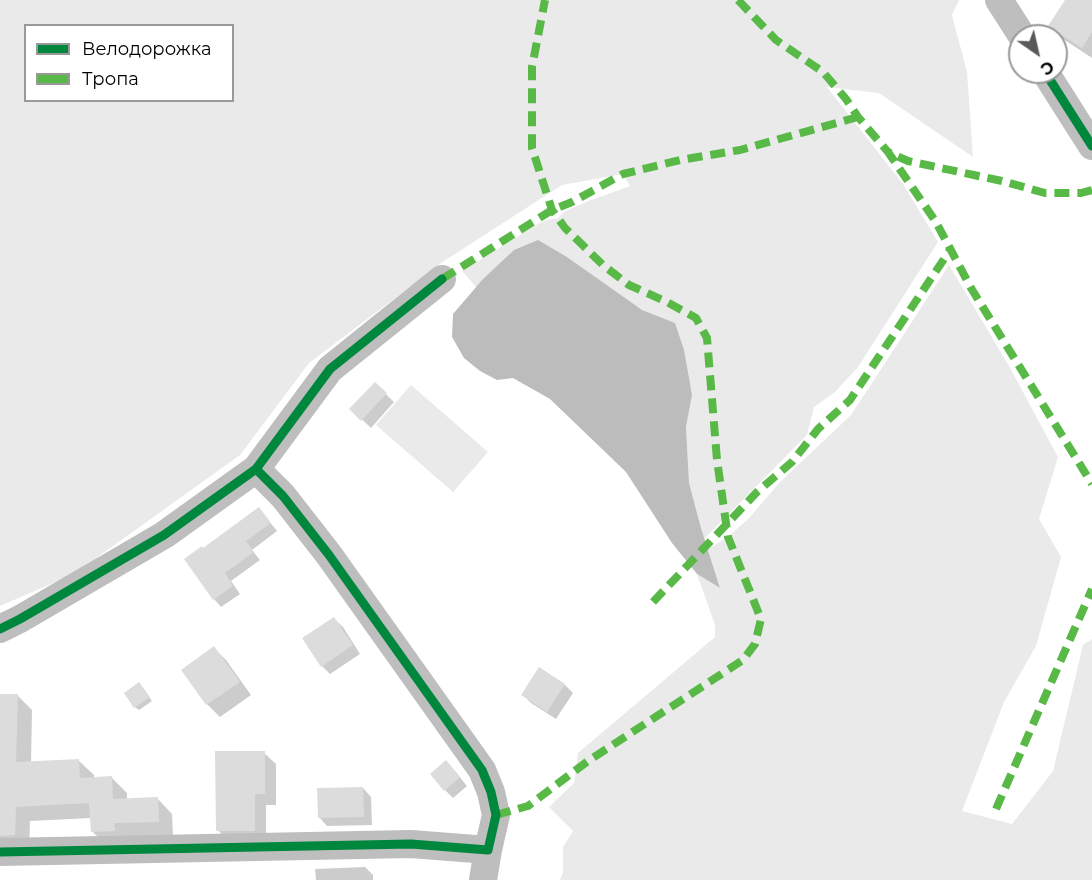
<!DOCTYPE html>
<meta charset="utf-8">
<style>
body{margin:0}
#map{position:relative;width:1092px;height:880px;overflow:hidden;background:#fff;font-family:Montserrat,sans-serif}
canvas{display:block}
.legend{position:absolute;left:24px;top:24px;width:210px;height:78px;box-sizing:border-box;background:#fff;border:2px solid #999;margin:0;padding:8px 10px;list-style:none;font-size:18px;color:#000}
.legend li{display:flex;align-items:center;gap:12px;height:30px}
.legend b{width:30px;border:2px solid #999}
.north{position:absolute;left:1008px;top:24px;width:60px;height:60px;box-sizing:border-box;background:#fff;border:2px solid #999;border-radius:50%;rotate:146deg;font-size:16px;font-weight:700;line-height:24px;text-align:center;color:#000}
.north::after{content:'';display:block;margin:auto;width:21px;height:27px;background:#595959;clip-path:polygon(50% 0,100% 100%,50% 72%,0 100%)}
</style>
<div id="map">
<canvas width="1092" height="880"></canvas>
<ul class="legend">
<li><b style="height:8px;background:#00873e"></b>Велодорожка</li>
<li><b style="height:8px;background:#58b947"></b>Тропа</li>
</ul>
<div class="north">С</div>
</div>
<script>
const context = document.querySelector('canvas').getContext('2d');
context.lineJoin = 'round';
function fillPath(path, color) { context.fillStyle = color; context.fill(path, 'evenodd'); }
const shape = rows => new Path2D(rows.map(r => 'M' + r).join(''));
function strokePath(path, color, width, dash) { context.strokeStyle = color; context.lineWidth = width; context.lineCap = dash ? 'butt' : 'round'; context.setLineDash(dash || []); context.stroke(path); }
const green = shape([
 [0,0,959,0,952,15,967,72,973,157,879,93,827,87,903,184,938,242,858,367,835,392,814,407,807,435,704,539,689,483,686,427,692,395,675,323,642,311,567,257,514,250,476,287,462,271,543,221,558,218,564,212,586,202,630,186,623,174,562,185,444,261,309,363,240,455,74,574,0,606],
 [26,26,232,26,232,100,26,100],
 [949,265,1009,366,1058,457,1039,519,1061,557,1036,646,1004,702,962,811,1012,824,1053,771,1083,645,1092,639,1092,880,560,880,563,872,563,847,573,831,549,807,574,783,578,753,715,637,715,625,697,574,720,588,708,549,728,537,749,518,780,482,851,415],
 [411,385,488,452,453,492,376,425]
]);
const water = shape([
 [538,240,567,257,642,310,675,323,684,350,692,395,686,427,689,483,701,528,720,588,697,574,672,543,626,472,550,399,513,378,497,380,480,371,464,358,452,337,453,314,483,279,514,250]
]);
const shadow = shape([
 [1067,0,1092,0,1092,58,1063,39,1050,26],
 [375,384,394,402,371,428,351,409],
 [259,509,277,531,252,550,260,560,231,581,240,594,221,607,214,599,203,550],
 [334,619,343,627,360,654,330,674,322,666],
 [214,648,226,660,251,695,220,717,207,704,183,670],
 [540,669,565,685,573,693,556,719,531,703,523,695],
 [143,688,152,701,139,710,135,707],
 [0,695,17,695,32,710,31,763,79,761,94,775,94,779,112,778,127,793,127,800,158,799,172,814,173,836,107,846,92,831,91,818,30,821,29,850,0,844],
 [264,753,276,764,276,805,266,805,266,842,229,842,218,830],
 [455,771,467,786,453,798,445,790],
 [363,788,371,797,372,825,327,826,319,817],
 [365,867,373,875,373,880,316,880,315,869]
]);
const building = shape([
 [1065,0,1092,0,1092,32,1082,48,1048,26],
 [375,382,387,393,361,421,349,409],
 [259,507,271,523,246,541,254,552,225,573,233,586,213,600,184,559,202,546,203,548],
 [334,617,353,645,321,667,302,638],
 [214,646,240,682,206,705,181,670],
 [539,667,565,684,547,712,521,695],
 [139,682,150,697,134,708,124,693],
 [0,694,18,694,16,762,79,759,80,778,112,776,113,799,158,797,159,822,114,823,115,831,91,832,89,803,16,807,15,835,0,836],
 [215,751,265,751,265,794,255,794,255,831,216,831],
 [446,760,460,777,444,791,430,774],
 [363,787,364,817,318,818,317,788]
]);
const minor = shape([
 [999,0,1022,36],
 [1045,72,1092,146],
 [0,629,20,619,164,535,256,469,330,369,442,279],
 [0,852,411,844,488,850,496,815,491,792,482,770,329,555,283,496,256,469],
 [483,880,488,850]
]);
const quiet = shape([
 [738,0,776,40,823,72,846,99,858,117,888,152],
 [1092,190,1081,193,1045,193,1002,181,908,161,888,152,936,222,971,288,1092,484],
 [442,279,552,210,572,202,623,174,680,160,740,150,858,117],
 [653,602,757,492,792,462,818,429,850,400,950,250],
 [996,809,1092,589],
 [496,815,528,806,588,761,743,660,755,644,761,619,728,537,717,460,707,338,696,318,667,302,629,285,603,265,565,228,552,210,532,148,532,67,545,0]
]);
const cycleway = shape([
 [1045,72,1092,146],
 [0,629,20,619,164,535,256,469,330,369,442,279],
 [0,852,411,844,488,850,496,815,491,792,482,770,329,555,283,496,256,469]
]);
fillPath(green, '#eaeaea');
fillPath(water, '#bcbcbc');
fillPath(shadow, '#0003');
fillPath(building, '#dcdcdc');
strokePath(minor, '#bebebe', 28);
strokePath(quiet, '#58b947', 8, [15, 8]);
strokePath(cycleway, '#00873e', 9);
</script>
